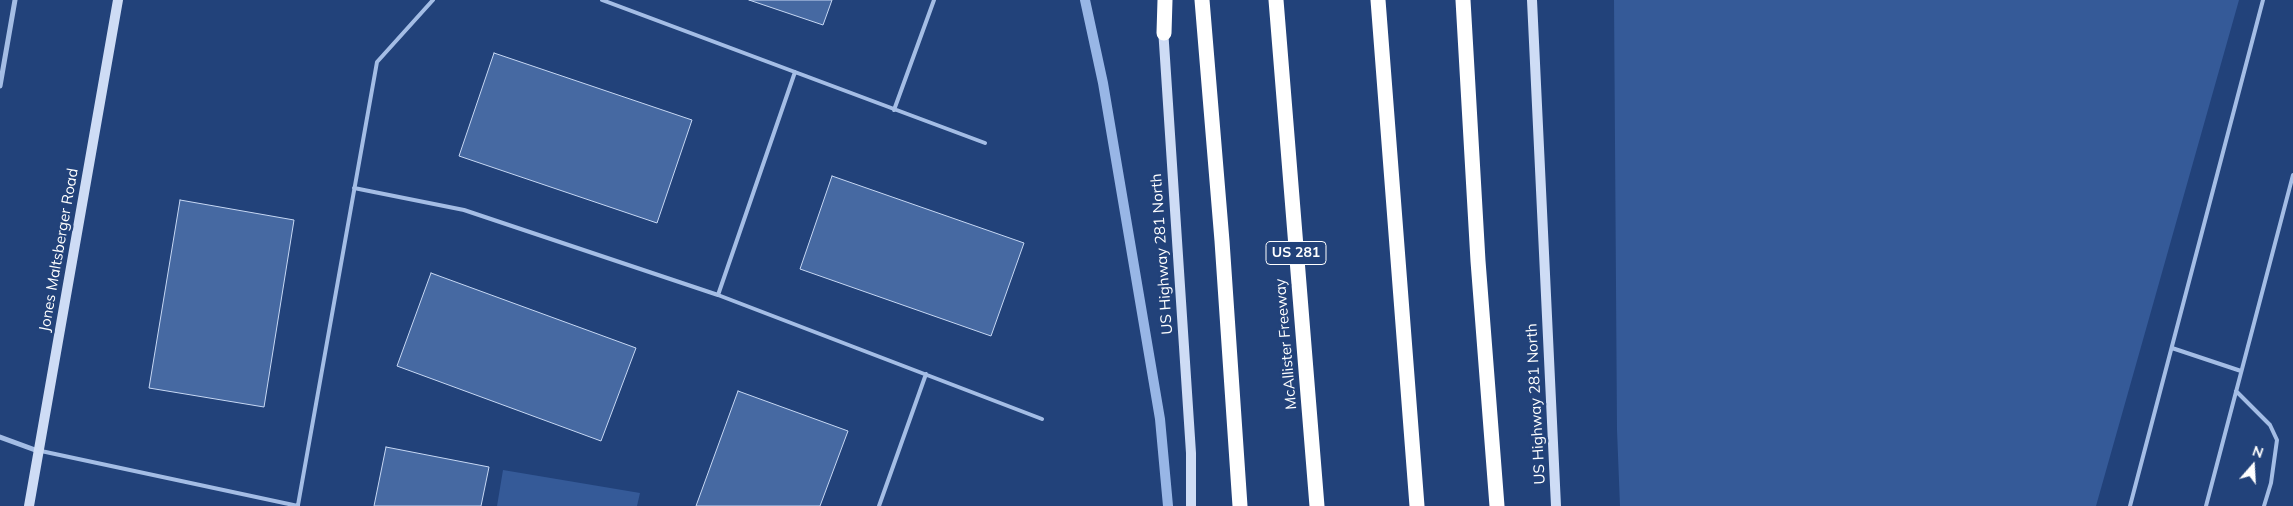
<!DOCTYPE html>
<style>
body{margin:0}
#map{position:relative;width:2293px;height:506px;overflow:hidden;background:#22427a;font-family:Mulish,sans-serif}
canvas{display:block}
.north{position:absolute;left:2228px;top:441px;width:50px;height:50px;-webkit-text-stroke:4px #22427a;paint-order:stroke;rotate:19deg;font-size:14px;font-weight:700;line-height:20px;text-align:center;color:#fff}
.north::after{content:'';display:block;margin:auto;width:18px;height:22px;background:#fff;clip-path:polygon(50% 0,100% 100%,50% 72%,0 100%)}
</style>
<div id="map">
<canvas width="2293" height="506"></canvas>
<div class="north">N</div>
</div>
<script>
const context = document.querySelector('canvas').getContext('2d');
context.lineJoin = 'round';
function fillPath(path, color) { context.fillStyle = color; context.fill(path, 'evenodd'); }
const shape = rows => new Path2D(rows.map(r => 'M' + r).join(''));
function strokePath(path, color, width, dash) { context.strokeStyle = color; context.lineWidth = width; context.lineCap = dash ? 'butt' : 'round'; context.setLineDash(dash || []); context.stroke(path); }
function label(font, color, halo, rows, align = 'center') {
  context.font = font + ' Mulish,sans-serif'; context.lineWidth = 5; context.setLineDash([]); context.textBaseline = 'middle'; context.strokeStyle = halo; context.fillStyle = color; for (const [text, x, y, turn = 0] of rows) {
    context.save(); context.translate(x, y); context.rotate((+turn || 0) * Math.PI / 180); context.textAlign = isNaN(turn) ? turn : align; if (halo) context.strokeText(text, 0, 0); context.fillText(text, 0, 0); context.restore();
  }
}
const green = shape([
 [1614,0,2239,0,2096,506,1620,506,1617,430],
 [503,470,640,493,637,506,497,506]
]);
const stream = shape([
 [1085,0,1103,83,1160,419,1168,506]
]);
const building = shape([
 [749,0,832,0,823,25,749,0],
 [494,53,692,120,657,223,459,156,494,53],
 [832,176,1024,243,991,336,800,269,832,176],
 [180,200,294,220,264,407,149,388,180,200],
 [431,273,636,348,601,441,397,366,431,273],
 [738,391,848,431,820,506,696,506,738,391],
 [386,447,489,467,481,506,374,506,386,447]
]);
const lane = shape([
 [602,0,985,143],
 [894,110,934,0],
 [354,188,464,210,718,295,1042,419],
 [718,295,795,72],
 [2172,348,2241,371],
 [2236,391,2270,425,2277,440,2271,483,2264,506],
 [41,451,298,506],
 [298,505,377,62,433,0],
 [879,506,926,374],
 [2130,506,2263,0],
 [2206,506,2293,175]
]);
const street = shape([
 [0,86,15,0],
 [0,437,38,451]
]);
const secondary = shape([
 [1532,0,1556,506],
 [1163,28,1191,453,1191,506],
 [29,506,118,0]
]);
const highway = shape([
 [1202,0,1222,241,1240,506],
 [1276,0,1317,506],
 [1378,0,1417,506],
 [1463,0,1478,261,1497,506],
 [1164,33,1165,0]
]);
const shields = [
 [1296,253,60]
];
const shieldNames = [
 ["US 281",1296,253]
];
const streetNames = [
 ["Jones Maltsberger Road",59,250,-80],
 ["US Highway 281 North",1162,254,-94],
 ["McAllister Freeway",1286,344,-95],
 ["US Highway 281 North",1536,404,-93]
];
fillPath(green, '#355a98');
strokePath(stream, '#98b6e6', 10);
fillPath(building, '#4669a2');
strokePath(building, '#c7d8f4', 1);
strokePath(lane, '#a4bde5', 4);
strokePath(street, '#a4bde5', 5);
strokePath(secondary, '#cedcf5', 10);
strokePath(highway, '#fff', 15);
for (const [x, y, w] of shields) { const box = new Path2D(); box.roundRect(x - w / 2, y - 11.5, w, 23, 4); context.fillStyle = '#22427a'; context.fill(box); strokePath(box, '#fff', 1); }
label('bold 14px', '#fff', null, shieldNames);
label('15px', '#fff', '#22427a', streetNames);
</script>
